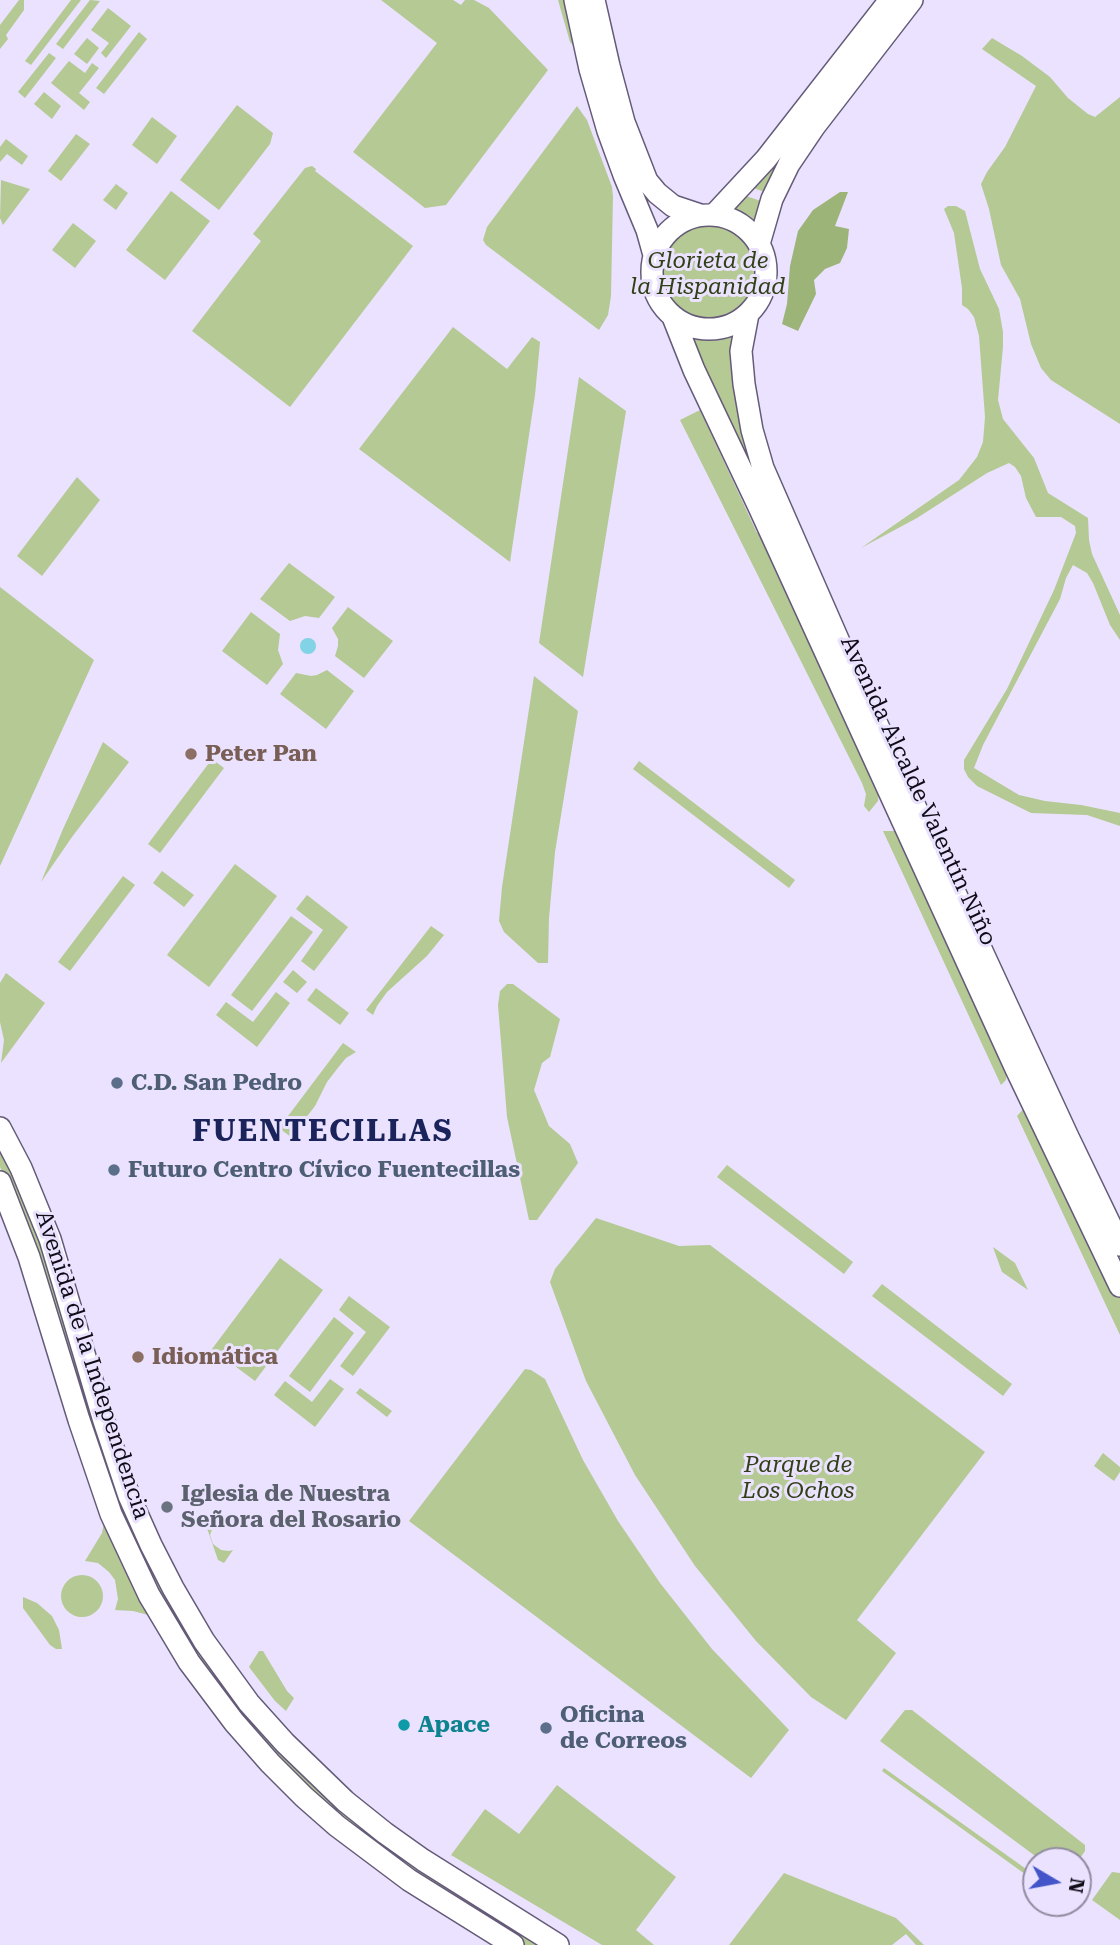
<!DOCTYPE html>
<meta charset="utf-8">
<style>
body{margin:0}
#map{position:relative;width:1120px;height:1945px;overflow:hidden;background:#eae2fe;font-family:"Roboto Serif",serif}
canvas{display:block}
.north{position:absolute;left:1022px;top:1847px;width:70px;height:70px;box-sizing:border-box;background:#eae2fe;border:2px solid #928ca2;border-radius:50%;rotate:100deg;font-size:19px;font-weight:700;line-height:28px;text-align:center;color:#0f0c17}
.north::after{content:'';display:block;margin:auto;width:24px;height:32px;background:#4455c9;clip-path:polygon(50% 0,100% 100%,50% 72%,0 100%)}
</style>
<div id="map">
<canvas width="1120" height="1945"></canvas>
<div class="north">N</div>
</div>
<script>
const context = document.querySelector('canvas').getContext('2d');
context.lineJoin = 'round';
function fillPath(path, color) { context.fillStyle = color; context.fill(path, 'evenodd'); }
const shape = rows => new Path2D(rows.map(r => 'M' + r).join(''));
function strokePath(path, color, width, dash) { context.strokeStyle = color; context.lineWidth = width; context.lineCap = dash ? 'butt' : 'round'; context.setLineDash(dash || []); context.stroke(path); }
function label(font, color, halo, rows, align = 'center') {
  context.font = font + ' "Roboto Serif",serif'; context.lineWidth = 6; context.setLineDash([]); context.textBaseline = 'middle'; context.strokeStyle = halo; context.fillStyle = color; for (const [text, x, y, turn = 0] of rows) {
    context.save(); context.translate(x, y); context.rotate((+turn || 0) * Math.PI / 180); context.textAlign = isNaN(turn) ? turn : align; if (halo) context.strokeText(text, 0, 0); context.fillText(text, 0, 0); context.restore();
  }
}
const green = shape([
 [19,0,24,0,24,10,6,35,8,39,0,49,0,25],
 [71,0,81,0,31,65,25,61],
 [90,0,100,1,63,49,56,44],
 [381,0,453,0,461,5,465,0,474,0,489,8,548,70,446,205,425,208,353,152,437,43],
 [558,0,567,0,576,48,570,42],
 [901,0,768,193,753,188],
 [108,8,131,26,106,58,101,53,109,43,91,30],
 [139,32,147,39,104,94,96,88],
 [87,38,99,48,87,64,74,54],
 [992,38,1022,56,1050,77,1068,98,1088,114,1095,117,1120,97,1120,424,1051,380,1041,368,1031,344,1020,299,1001,265,989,209,981,184,987,172,1005,147,1036,86,982,49],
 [49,53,56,58,25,98,18,92],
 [69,61,85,73,92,63,99,68,79,93,90,102,84,110,51,83],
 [44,92,61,106,52,119,34,104],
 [237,105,273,133,270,144,219,210,180,180],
 [577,106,587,120,612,187,613,196,611,296,608,315,599,330,486,245,483,240,487,227],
 [152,117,177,136,157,164,132,145],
 [76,134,90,144,61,181,48,171],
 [6,139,28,156,22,165,7,154,0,162,0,147],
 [312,166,316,169,315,171,413,246,290,407,192,331,261,241,253,234,305,168],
 [1,180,30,189,3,225,0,218],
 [116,184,128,193,116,210,103,200],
 [171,191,210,221,165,280,126,250],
 [746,196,764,202,758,225,752,218,733,207],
 [948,206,956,206,965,211,980,269,999,309,1003,332,1003,347,998,400,1003,419,1034,458,1048,493,1088,518,1089,540,1092,554,1120,615,1120,640,1110,625,1093,583,1087,573,1073,565,1066,578,1060,599,983,745,974,768,1019,795,1045,801,1081,805,1120,813,1120,826,1087,815,1031,813,977,786,968,777,964,769,964,760,1007,689,1054,590,1076,533,1075,526,1061,517,1036,517,1026,498,1021,476,1015,467,1009,463,987,473,917,518,861,548,959,480,977,457,983,442,985,417,979,336,974,317,968,309,962,305,962,288,954,233,944,209],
 [73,223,96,241,75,268,52,250],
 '660 274a48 48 0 1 1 96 0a48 48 0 1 1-96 0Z',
 [453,327,507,369,532,337,540,342,535,395,510,562,359,449],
 [735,335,735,381,1120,1261,1120,1269,687,338,709,341,721,340],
 [579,377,626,411,583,677,539,643],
 [700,410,757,533,761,531,879,788,878,801,869,812,864,806,866,794,862,783,680,420],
 [77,477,100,500,42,576,17,556],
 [289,563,335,597,319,618,305,616,290,621,260,599],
 [0,587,94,660,0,866],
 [348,607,393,641,364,678,335,656,338,646,338,639,332,628],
 [251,612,280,634,278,650,283,664,267,685,222,651],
 [327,670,354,691,326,729,280,694,296,673,311,676,317,675],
 [534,676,578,711,555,852,549,918,548,963,538,963,504,932,499,921,502,887],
 [103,742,129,762,72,837,41,882,63,829],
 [212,759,224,768,160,853,148,844],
 [639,761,795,880,789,888,633,769],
 [883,831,897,831,1007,1066,1006,1080,1001,1085],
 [235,864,277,896,209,987,167,955],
 [162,871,194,895,184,907,153,883],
 [123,876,135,885,70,971,58,962],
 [307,895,348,927,314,971,301,961,323,930,296,909],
 [291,916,313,932,252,1011,231,995],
 [431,926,444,935,427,956,387,992,377,1006,373,1015,366,1010],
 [293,970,307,982,297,993,283,982],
 [6,973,45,1003,1,1063,4,1040,0,1022,0,983],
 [507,984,513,984,560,1019,550,1057,542,1063,534,1090,549,1126,570,1144,578,1163,537,1220,529,1220,507,1117,498,1005,500,991],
 [316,988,349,1013,340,1025,307,1000],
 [276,992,290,1003,257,1047,216,1015,226,1002,253,1022],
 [343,1043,356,1052,346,1058,337,1069,327,1082,315,1106,291,1137,279,1128],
 [1025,1107,1120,1298,1120,1335,1017,1116],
 [0,1146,35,1225,98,1427,251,1715,543,1945,523,1945,371,1845,279,1763,194,1658,135,1553,17,1204,0,1167],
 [727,1165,853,1262,844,1274,717,1177],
 [596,1218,679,1246,710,1245,985,1452,857,1620,896,1653,846,1720,811,1697,756,1641,695,1566,635,1475,586,1381,550,1282,555,1269],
 [993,1247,1015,1263,1028,1290,1002,1272],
 [280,1258,323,1290,255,1381,212,1349],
 [882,1284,1012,1384,1003,1396,872,1296],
 [349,1296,390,1327,353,1376,340,1366,366,1332,339,1310],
 [334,1317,354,1333,310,1392,289,1376],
 [525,1369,531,1370,545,1379,583,1460,618,1521,660,1583,712,1649,789,1730,751,1778,409,1521],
 [330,1379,344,1389,315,1427,274,1395,285,1381,312,1402],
 [360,1388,392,1411,387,1417,356,1393],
 [1103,1453,1120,1467,1120,1472,1114,1481,1094,1466],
 [105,1518,152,1616,133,1611,115,1610,118,1599,115,1580,109,1572,98,1563,85,1561,102,1533],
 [212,1524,214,1524,210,1535,213,1544,221,1550,229,1551,233,1550,224,1563,218,1560,208,1531,207,1528],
 '61 1596a21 21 0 1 1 42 0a21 21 0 1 1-42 0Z',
 [23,1597,37,1603,52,1616,59,1630,62,1649,56,1649,50,1645,23,1608],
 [259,1651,263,1651,287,1691,294,1698,286,1711,275,1701,249,1667],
 [905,1710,912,1710,1085,1845,1085,1851,1078,1861,1042,1861,880,1741],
 [884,1768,1036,1876,1036,1882,882,1771],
 [557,1785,676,1877,636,1930,654,1945,602,1945,451,1855,485,1809,519,1834],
 [1112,1872,1120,1873,1120,1920,1092,1900],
 [784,1873,896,1918,924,1945,916,1945,906,1934,892,1945,729,1945]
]);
const forest = shape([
 [840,192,848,192,835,226,849,229,847,248,840,263,825,269,814,280,816,294,798,331,782,324,787,304,790,266,798,231,813,210]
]);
const water = shape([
 '300 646a8 8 0 1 1 16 0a8 8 0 1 1-16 0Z'
]);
const secondary = shape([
 [575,0,590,69,608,131,624,175,647,230,654,255],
 [594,0,609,66,624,122,647,181,657,193,673,206,700,215],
 '652 272a57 57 0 1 1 114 0a57 57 0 1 1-114 0Z',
 [714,215,766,159,890,0],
 [759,244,772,199,789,164,814,127,912,0],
 [748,314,741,351,744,384,752,430,763,468,840,644,1068,1137,1120,1245],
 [673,317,694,370,759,507,1016,1069,1120,1286],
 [0,1128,21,1168,50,1239,104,1421,129,1496,151,1545,173,1588,204,1641,249,1703,285,1743,345,1801,385,1833,423,1860,558,1945],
 [0,1182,29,1257,79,1420,111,1514,149,1595,189,1662,234,1722,270,1763,304,1797,337,1826,409,1880,513,1945]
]);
const markers = [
 [191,754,7,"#8d6e63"],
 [117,1083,7,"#5c6f8a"],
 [114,1170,7,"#5c6f8a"],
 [138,1357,7,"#8d6e63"],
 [167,1507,7,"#6b7280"],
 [404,1725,7,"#0f9aa8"],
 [546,1728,7,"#5c6f8a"]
];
const parkNames = [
 ["Glorieta de",708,261],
 ["la Hispanidad",708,287],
 ["Parque de",798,1465],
 ["Los Ochos",798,1491]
];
const educationNames = [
 ["Peter Pan",205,754],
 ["Idiomática",152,1357]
];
const streetNames = [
 ["Avenida Alcalde Valentín Niño",918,791,65],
 ["Avenida de la Independencia",92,1365,72]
];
const serviceNames = [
 ["C.D. San Pedro",131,1083],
 ["Futuro Centro Cívico Fuentecillas",128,1170],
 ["Oficina",560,1715],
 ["de Correos",560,1741]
];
const worshipNames = [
 ["Iglesia de Nuestra",181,1494],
 ["Señora del Rosario",181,1520]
];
const cultureNames = [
 ["Apace",418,1725]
];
const districtNames = [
 ["FUENTECILLAS",323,1132]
];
fillPath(green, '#b4c993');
fillPath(forest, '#9db479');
fillPath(water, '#81d3e5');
strokePath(secondary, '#655b79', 24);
strokePath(secondary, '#fff', 21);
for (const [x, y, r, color] of markers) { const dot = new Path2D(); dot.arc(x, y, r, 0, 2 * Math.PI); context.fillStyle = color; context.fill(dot); strokePath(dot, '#eae2fe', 2.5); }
label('italic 23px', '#314015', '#eae2fe', parkNames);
label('bold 23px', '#785e54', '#eae2fe', educationNames, 'left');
label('23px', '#0f0c17', '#eae2fe', streetNames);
label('bold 23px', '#4e5e75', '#eae2fe', serviceNames, 'left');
label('bold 23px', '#5b616d', '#eae2fe', worshipNames, 'left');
label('bold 23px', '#0d838f', '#eae2fe', cultureNames, 'left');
context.letterSpacing = '2px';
label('bold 30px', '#1b235b', '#eae2fe', districtNames);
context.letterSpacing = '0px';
</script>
